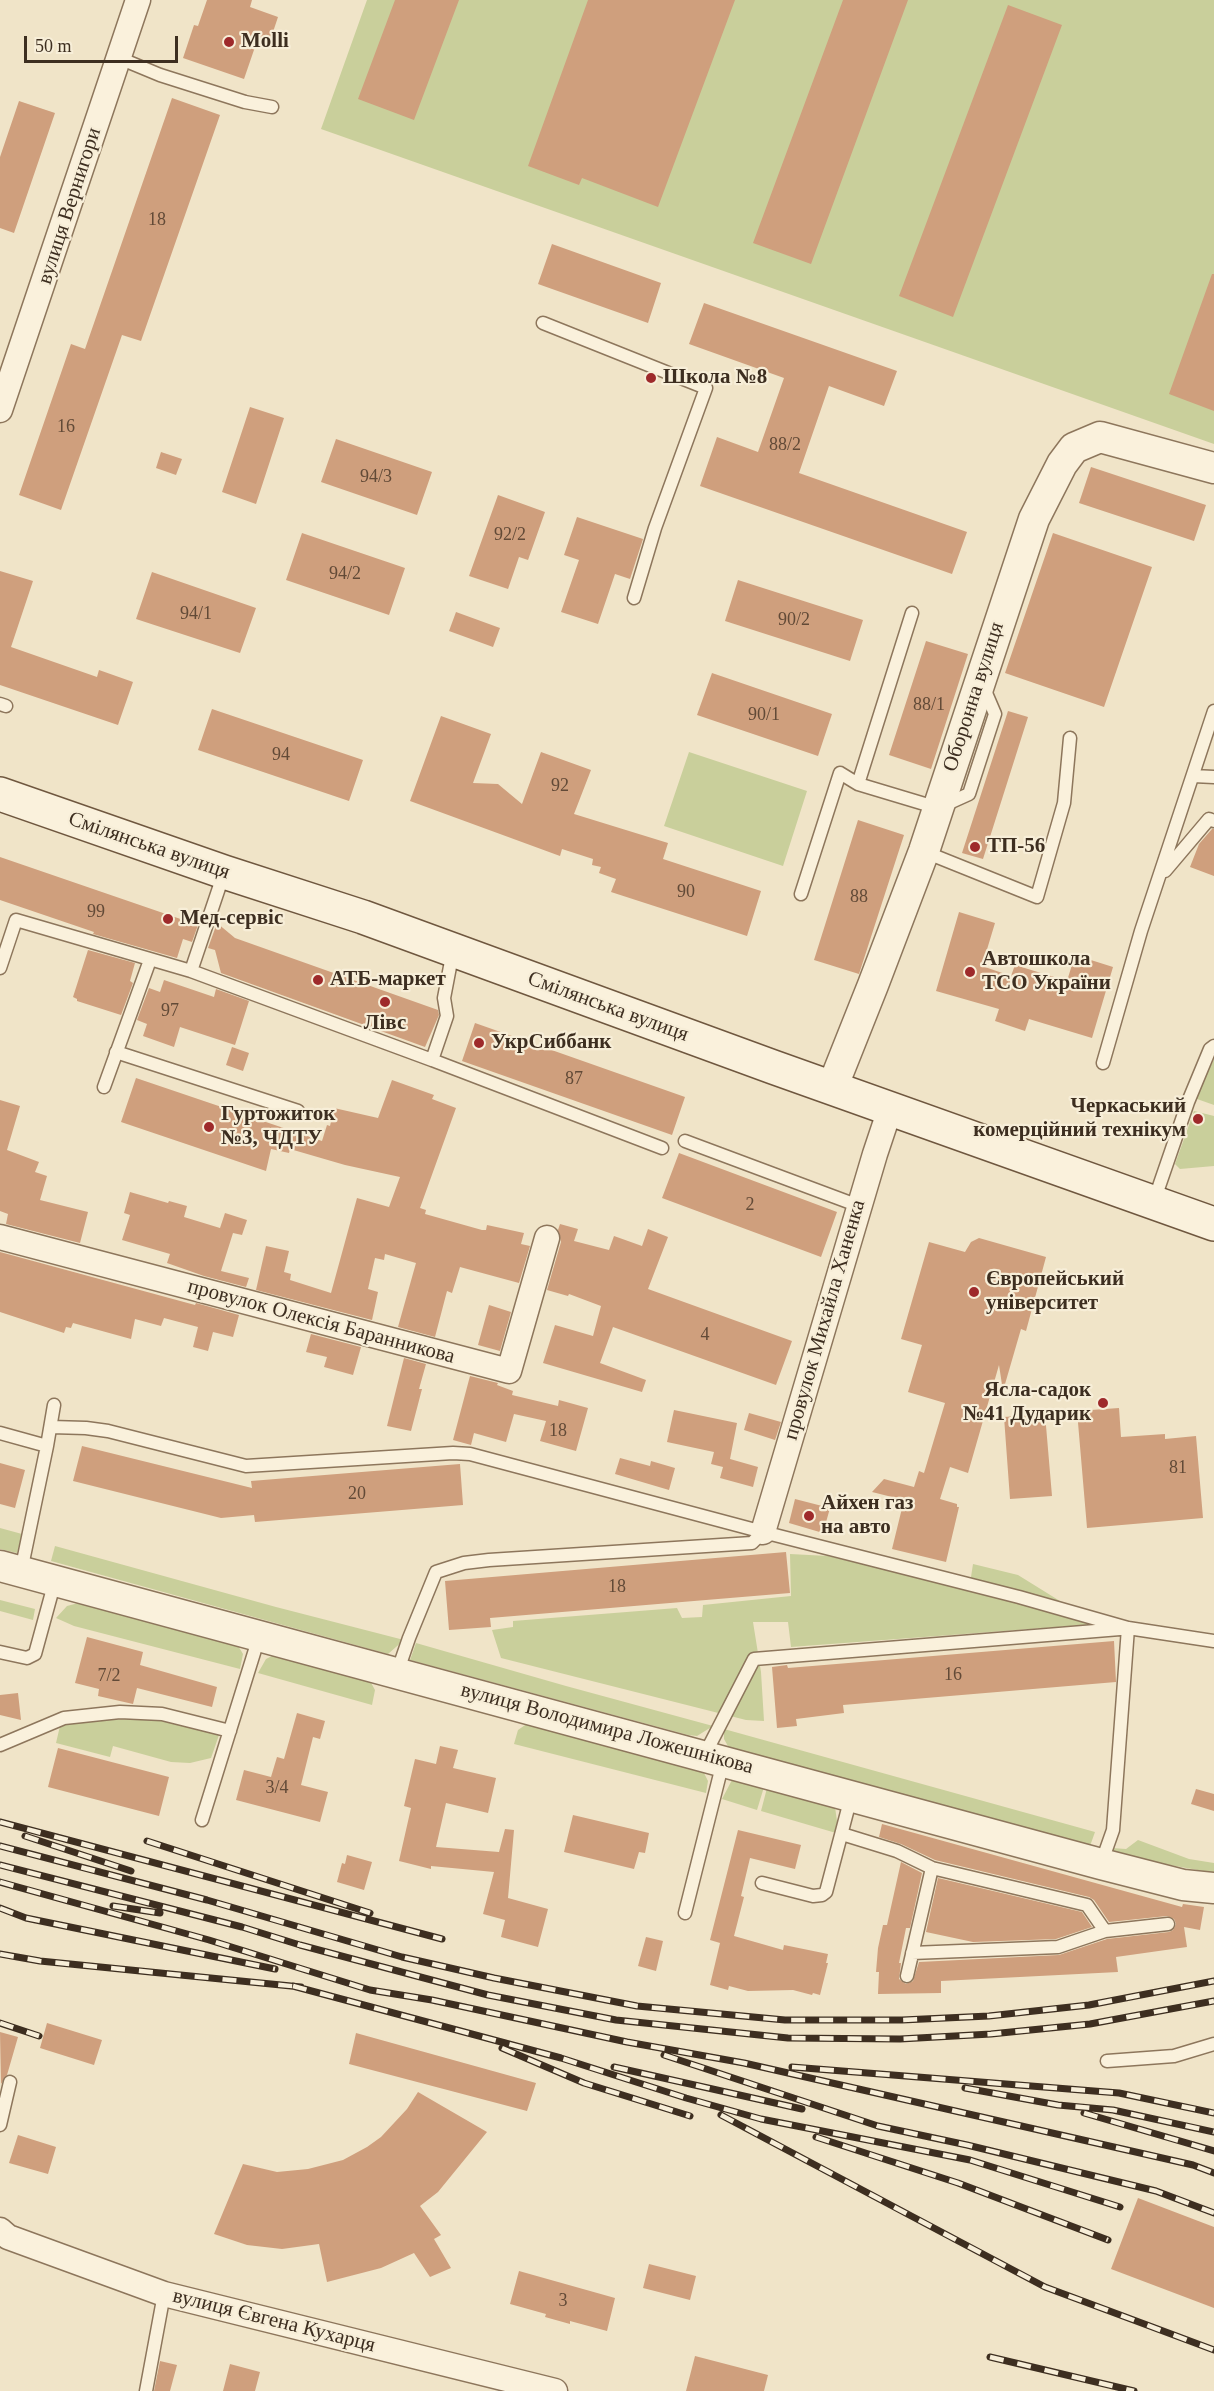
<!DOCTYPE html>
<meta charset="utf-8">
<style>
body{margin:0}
#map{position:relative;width:1214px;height:2391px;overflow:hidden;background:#f0e4c8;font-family:Georgia,serif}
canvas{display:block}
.scale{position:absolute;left:24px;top:36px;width:154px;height:27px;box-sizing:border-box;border:3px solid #3d2e20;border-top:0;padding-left:8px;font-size:18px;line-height:21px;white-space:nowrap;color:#3d2e20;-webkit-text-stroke:4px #f7eed8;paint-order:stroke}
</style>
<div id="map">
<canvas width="1214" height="2391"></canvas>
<div class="scale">50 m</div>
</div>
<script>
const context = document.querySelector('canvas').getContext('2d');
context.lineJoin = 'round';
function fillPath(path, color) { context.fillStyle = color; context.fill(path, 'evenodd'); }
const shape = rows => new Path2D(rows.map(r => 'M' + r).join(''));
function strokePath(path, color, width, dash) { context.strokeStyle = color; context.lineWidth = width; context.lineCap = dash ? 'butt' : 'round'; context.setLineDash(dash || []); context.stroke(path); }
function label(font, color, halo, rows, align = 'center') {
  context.font = font + ' Georgia,serif'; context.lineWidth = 4.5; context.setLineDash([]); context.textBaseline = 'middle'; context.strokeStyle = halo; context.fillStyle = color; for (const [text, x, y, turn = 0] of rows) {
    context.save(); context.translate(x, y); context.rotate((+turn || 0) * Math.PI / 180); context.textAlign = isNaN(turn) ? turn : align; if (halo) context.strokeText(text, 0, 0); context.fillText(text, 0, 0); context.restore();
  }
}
const green = shape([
 [367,0,1214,0,1214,444,321,129],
 [689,752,807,791,783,866,664,826],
 [1214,1059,1214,1105,1197,1099,1197,1094],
 [1194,1111,1214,1116,1214,1166,1180,1169,1175,1164],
 [0,1528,22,1534,17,1553,0,1549],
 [55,1546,276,1607,404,1640,388,1654,51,1561],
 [790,1554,828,1556,969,1590,973,1564,1018,1575,1097,1624,791,1647,788,1622,753,1622,761,1672,764,1721,746,1720,501,1658,492,1630,513,1627,513,1621,677,1608,682,1618,702,1617,703,1605,791,1596],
 [0,1600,35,1609,33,1620,0,1611],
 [82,1602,237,1644,243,1654,240,1669,74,1626,56,1618,67,1606],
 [416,1643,566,1686,713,1726,697,1736,688,1735,410,1660],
 [276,1654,370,1681,375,1690,372,1705,258,1673,266,1659],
 [149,1718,219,1735,211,1758,190,1763,171,1762,113,1746,110,1757,56,1743,60,1726,65,1722],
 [528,1723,703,1771,708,1781,706,1793,514,1744,518,1730],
 [724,1729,1095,1832,1090,1846,729,1748,724,1739],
 [733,1778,764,1787,757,1810,722,1799],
 [767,1788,835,1807,837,1821,836,1833,761,1811],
 [1138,1840,1189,1859,1214,1863,1214,1873,1148,1861,1113,1852,1112,1848,1126,1849]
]);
const building = shape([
 [207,0,252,0,250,7,278,17,268,47,262,45,261,49,255,47,244,79,183,58,194,25,198,26],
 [395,0,459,0,414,120,358,99],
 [588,0,735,0,658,207,582,178,579,185,528,166],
 [843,0,908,0,811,264,753,243],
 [1008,5,1062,25,953,317,899,296],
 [172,98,220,115,141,341,122,335,61,510,19,495,71,344,85,349],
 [19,101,55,113,14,233,0,228,0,157],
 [552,244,661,283,648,323,538,284],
 [1212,274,1214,274,1214,411,1169,394],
 [704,303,897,371,884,406,829,386,799,473,967,532,952,574,700,486,717,437,758,452,784,378,689,344],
 [250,407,284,418,256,504,222,492],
 [336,439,432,472,417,515,321,482],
 [161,452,182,459,176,475,156,468],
 [1091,467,1206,505,1194,541,1079,503],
 [498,495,545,512,528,560,519,557,508,589,469,576],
 [577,517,643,539,630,579,615,574,598,624,561,612,579,560,564,555],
 [302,533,405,568,389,615,286,580],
 [1053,533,1152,567,1104,707,1005,673],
 [0,571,33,581,11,647,97,677,99,670,133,682,118,725,0,685],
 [152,572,256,608,240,653,136,619],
 [738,580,863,620,850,661,725,621],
 [456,612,500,628,493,647,449,631],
 [926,641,968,654,931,769,889,755],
 [712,673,832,714,818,756,697,715],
 [212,709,363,760,349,801,198,750],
 [1008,711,1028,717,983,859,962,853],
 [441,716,491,734,473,783,498,784,522,804,541,752,591,770,574,814,668,843,663,859,761,891,747,936,611,892,616,879,599,873,601,867,592,865,593,859,562,849,560,856,410,801],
 [858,820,904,835,859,974,814,960],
 [1212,829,1214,829,1214,876,1190,867,1199,844],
 [0,857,198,925,192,942,183,939,177,958,93,934,94,932,0,900],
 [959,912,995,923,982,966,1011,976,1015,965,1067,981,1075,955,1113,967,1092,1038,1029,1019,1025,1031,995,1021,999,1009,936,991],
 [217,923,235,938,438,1010,439,1015,425,1047,221,973,215,950,208,948],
 [88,950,135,963,130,981,133,983,121,1015,77,1001,77,999,73,997],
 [164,980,214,997,216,989,249,1001,235,1045,180,1027,174,1047,143,1036,147,1024,137,1020,149,988,160,992],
 [475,1023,685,1097,672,1135,462,1061],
 [232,1047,249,1053,243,1071,226,1065],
 [136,1078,322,1141,327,1125,330,1126,334,1108,378,1118,392,1080,434,1095,432,1099,456,1108,420,1208,426,1210,425,1214,482,1230,486,1230,487,1225,524,1233,521,1244,530,1246,519,1283,460,1267,452,1293,447,1291,435,1337,398,1327,416,1263,385,1254,384,1260,375,1258,368,1289,378,1292,372,1320,256,1290,266,1246,289,1251,284,1272,291,1274,290,1280,331,1293,357,1198,389,1207,400,1177,345,1165,290,1149,289,1153,271,1149,266,1171,121,1122],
 [0,1100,20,1106,7,1150,39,1162,35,1172,47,1176,40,1200,88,1212,80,1243,6,1224,8,1214,0,1211],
 [679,1153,837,1212,821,1257,662,1198],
 [130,1192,168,1203,169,1201,187,1206,184,1217,220,1228,225,1213,247,1220,242,1235,233,1233,221,1271,249,1278,246,1287,204,1276,167,1263,170,1254,122,1240,130,1215,124,1213],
 [560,1224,578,1229,574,1241,609,1250,614,1236,642,1246,648,1229,668,1237,648,1289,792,1341,776,1385,613,1327,600,1363,646,1380,642,1392,543,1363,555,1325,593,1336,601,1306,569,1294,568,1296,547,1290,561,1242,558,1230],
 [979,1238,1046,1257,1026,1331,1021,1329,1003,1391,999,1365,968,1473,950,1467,940,1499,957,1504,957,1507,959,1507,946,1562,892,1549,904,1500,872,1492,884,1479,914,1487,919,1471,924,1473,945,1403,908,1392,922,1345,901,1339,929,1242,965,1252,971,1242],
 [0,1252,195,1305,196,1303,239,1315,233,1337,213,1332,208,1351,193,1347,198,1327,164,1318,161,1326,135,1319,131,1339,73,1323,71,1328,66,1327,64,1333,0,1312],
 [489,1305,511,1312,500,1351,478,1345],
 [311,1334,361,1347,353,1375,324,1367,327,1357,306,1352],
 [404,1358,426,1364,419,1389,422,1389,411,1431,387,1426],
 [470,1376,498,1383,497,1385,513,1391,512,1395,558,1406,559,1400,588,1408,576,1451,540,1441,546,1421,514,1414,506,1442,474,1433,471,1445,453,1440],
 [1119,1408,1121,1437,1165,1434,1165,1439,1196,1436,1203,1518,1087,1528,1077,1411],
 [674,1410,737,1423,730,1459,758,1467,753,1487,720,1478,723,1467,711,1464,714,1452,667,1442],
 [749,1413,781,1422,775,1440,744,1430],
 [1045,1414,1052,1496,1010,1499,1004,1417],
 [82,1446,252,1488,251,1481,460,1464,463,1505,255,1522,254,1515,221,1518,73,1481],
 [620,1458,650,1466,651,1461,675,1468,669,1490,615,1474],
 [0,1463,25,1470,15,1508,0,1504],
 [795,1499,830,1508,823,1533,789,1523],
 [786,1552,790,1593,490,1618,491,1627,449,1630,445,1581],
 [87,1637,143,1652,140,1665,217,1687,212,1707,137,1688,133,1704,98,1696,99,1689,75,1683],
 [1114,1641,1116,1682,843,1705,844,1713,796,1719,797,1726,777,1728,772,1667,787,1665,788,1668],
 [18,1693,21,1720,0,1715,0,1695],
 [297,1713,325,1721,320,1739,313,1737,301,1785,328,1792,320,1822,236,1800,244,1770,271,1777,277,1757,284,1759],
 [440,1746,458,1750,453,1768,496,1778,488,1813,446,1803,436,1847,499,1852,505,1829,514,1830,508,1898,548,1909,538,1947,501,1937,505,1920,483,1914,494,1872,431,1866,431,1869,399,1861,411,1808,404,1806,415,1759,436,1764],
 [58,1748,169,1777,159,1816,48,1787],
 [1196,1789,1214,1794,1214,1811,1191,1804],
 [573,1815,649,1833,645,1853,639,1852,634,1869,564,1852],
 [882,1824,1182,1907,1183,1904,1204,1907,1200,1930,1184,1927,1187,1947,1116,1957,1118,1972,941,1981,941,1993,878,1994,879,1972,876,1972,878,1948,883,1925,887,1925,901,1862,922,1873,910,1928,906,1928,899,1963,901,1963,899,1979,906,1984,913,1981,919,1962,1059,1955,1107,1939,1169,1932,1173,1930,1176,1924,1174,1919,1167,1916,1109,1922,1094,1900,1089,1897,935,1860,901,1844,879,1837],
 [738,1830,801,1845,795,1869,750,1858,741,1896,744,1897,734,1936,783,1950,784,1945,828,1954,826,1963,828,1963,820,1995,813,1993,812,1995,793,1990,748,1991,729,1986,728,1990,710,1985,720,1943,710,1940],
 [347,1855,372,1862,364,1890,337,1882,342,1863,345,1864],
 [938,1878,1082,1912,1092,1927,1056,1939,973,1942,926,1932],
 [646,1937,663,1941,656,1971,638,1966],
 [47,2023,102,2040,94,2065,40,2048],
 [0,2032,18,2037,7,2075,1,2084],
 [356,2033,536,2083,527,2111,349,2064],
 [418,2092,487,2132,438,2192,420,2206,441,2235,434,2239,451,2268,430,2277,414,2253,381,2268,327,2282,319,2244,282,2249,247,2245,214,2234,243,2164,277,2172,308,2169,343,2160,367,2147,381,2137,407,2109],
 [18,2135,56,2147,48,2174,9,2163],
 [1138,2198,1214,2227,1214,2308,1111,2269],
 [649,2264,696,2276,690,2300,643,2288],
 [519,2271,615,2298,607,2331,570,2321,570,2324,545,2317,546,2314,510,2304],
 [695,2356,768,2375,764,2391,686,2391],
 [160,2361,177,2365,170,2391,154,2391],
 [230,2364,260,2372,255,2391,223,2391]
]);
const service = shape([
 [119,58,160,75,245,102,272,107],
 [543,323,706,388,655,528,634,598],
 [0,704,6,706],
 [1193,776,1214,777],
 [858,784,912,613],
 [925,852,1037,897,1064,803,1070,738],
 [1165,871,1209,819,1214,821],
 [801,894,840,773,858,784,938,808,969,794,995,714,983,686],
 [453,951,444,998,447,1016,432,1060,662,1148],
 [0,968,16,920,191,971,224,873],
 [191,971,432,1060],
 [116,1052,298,1111],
 [1103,1063,1141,931,1214,711],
 [104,1087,150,960],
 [685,1141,859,1206],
 [1154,1201,1188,1102,1210,1049,1214,1046],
 [51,1427,86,1428,108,1431,246,1466,453,1453,470,1454,763,1532,1019,1597,1128,1628,1214,1641],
 [0,1433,47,1446,21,1571],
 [47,1446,54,1405],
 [0,1652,27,1658,35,1654,55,1581],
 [397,1673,409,1638,436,1572,464,1563,489,1560,752,1543,763,1532],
 [0,1745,64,1718,120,1712,162,1714,230,1731],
 [704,1756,754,1659,1120,1629],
 [202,1820,259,1637],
 [842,1834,897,1851,932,1868,1087,1905,1105,1931],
 [1101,1864,1113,1830,1128,1628],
 [762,1883,813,1896,822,1895,826,1892,851,1797],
 [685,1913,723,1762],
 [912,1953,1058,1947,1105,1931,1168,1924],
 [907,1976,932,1868],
 [1107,2061,1174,2056,1214,2044],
 [0,2125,10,2082],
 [146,2391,164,2294]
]);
const minor = shape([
 [0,410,138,0],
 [0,1237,509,1371,547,1238],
 [763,1532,875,1154,890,1109],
 [0,2230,8,2237,164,2294,555,2391]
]);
const tertiary = shape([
 [832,1088,873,985,924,851,1034,519,1062,464,1074,448,1100,437,1214,468],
 [0,1566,1101,1864,1183,1885,1214,1888]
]);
const secondary = shape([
 [0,794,224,872,363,917,773,1067,1214,1224]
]);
const rail = shape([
 [0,1822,442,1939],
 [25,1836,131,1871],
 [147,1841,370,1913],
 [0,1846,207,1900,402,1957,494,1978,637,2006,785,2020,902,2020,989,2016,1089,2005,1214,1981],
 [0,1865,242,1927,300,1945,488,1995,616,2020,788,2038,900,2039,991,2034,1090,2024,1214,2001],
 [0,1882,209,1940,370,1990,432,2000,627,2042,744,2063,1193,2165,1214,2173],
 [113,1906,160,1913],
 [0,1908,26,1918,275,1969],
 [0,1954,40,1961,301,1987],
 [293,1986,561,2058,686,2098,761,2119,970,2160,1120,2207],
 [0,2023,39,2036],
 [502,2048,584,2083,690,2116],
 [664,2055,878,2126,967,2145,1156,2191,1214,2213],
 [614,2067,802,2109],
 [792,2067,1119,2093,1214,2113],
 [965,2088,1058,2105,1113,2110,1214,2132],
 [1084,2113,1214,2151],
 [721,2115,1045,2287,1214,2350],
 [816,2137,958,2183,1108,2240],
 [990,2357,1134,2391]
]);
const markers = [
 [229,42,6,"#9e2a2b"],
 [651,378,6,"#9e2a2b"],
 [975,847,6,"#9e2a2b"],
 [168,919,6,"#9e2a2b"],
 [970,972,6,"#9e2a2b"],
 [318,980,6,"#9e2a2b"],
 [385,1002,6,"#9e2a2b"],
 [479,1043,6,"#9e2a2b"],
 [1198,1119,6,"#9e2a2b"],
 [209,1127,6,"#9e2a2b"],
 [974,1292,6,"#9e2a2b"],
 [1103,1403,6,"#9e2a2b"],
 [809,1516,6,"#9e2a2b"]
];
const numberNames = [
 ["18",157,220],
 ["16",66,427],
 ["88/2",785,445],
 ["94/3",376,477],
 ["92/2",510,535],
 ["94/2",345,574],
 ["94/1",196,614],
 ["90/2",794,620],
 ["88/1",929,705],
 ["90/1",764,715],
 ["94",281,755],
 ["92",560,786],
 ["90",686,892],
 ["88",859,897],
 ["99",96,912],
 ["97",170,1011],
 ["87",574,1079],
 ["2",750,1205],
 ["4",705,1335],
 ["18",558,1431],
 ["81",1178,1468],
 ["20",357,1494],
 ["18",617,1587],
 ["16",953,1675],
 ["7/2",109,1676],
 ["3/4",277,1788],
 ["3",563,2301]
];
const poiNames = [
 ["Molli",241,42],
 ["Школа №8",663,378],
 ["ТП-56",987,847],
 ["Мед-сервіс",180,919],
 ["Автошкола",982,960],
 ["ТСО України",982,984],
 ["АТБ-маркет",330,980],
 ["Лівс",385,1024,"center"],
 ["УкрСиббанк",491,1043],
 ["Черкаський",1186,1107,"right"],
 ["комерційний технікум",1186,1131,"right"],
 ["Гуртожиток",221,1115],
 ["№3, ЧДТУ",221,1139],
 ["Європейський",986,1280],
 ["університет",986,1304],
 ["Ясла-садок",1091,1391,"right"],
 ["№41 Дударик",1091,1415,"right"],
 ["Айхен газ",821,1504],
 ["на авто",821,1528]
];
const streetNames = [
 ["вулиця Вернигори",70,206,-72],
 ["Оборонна вулиця",974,697,-72],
 ["Смілянська вулиця",149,846,19],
 ["Смілянська вулиця",608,1007,20],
 ["провулок Михайла Ханенка",825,1320,-74],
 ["провулок Олексія Баранникова",321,1322,15],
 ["вулиця Володимира Ложешнікова",607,1729,15],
 ["вулиця Євгена Кухарця",274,2321,14]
];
fillPath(green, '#c9cf9b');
fillPath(building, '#cf9f7d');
strokePath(service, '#8d765c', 15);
strokePath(minor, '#8d765c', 27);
strokePath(tertiary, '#8d765c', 33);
strokePath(secondary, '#6f573f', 36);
strokePath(service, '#faf1dc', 12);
strokePath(minor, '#faf1dc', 24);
strokePath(tertiary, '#faf1dc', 30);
strokePath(secondary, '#faf1dc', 33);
strokePath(rail, '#3d2e20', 7);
strokePath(rail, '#f7eed8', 4.5, [14]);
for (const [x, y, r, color] of markers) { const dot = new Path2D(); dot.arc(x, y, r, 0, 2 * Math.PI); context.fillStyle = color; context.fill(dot); strokePath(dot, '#f7eed8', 2); }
label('18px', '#624a37', null, numberNames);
label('bold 21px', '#3d2e20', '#f7eed8', poiNames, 'left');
label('21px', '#3d2e20', '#f7eed8', streetNames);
</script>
